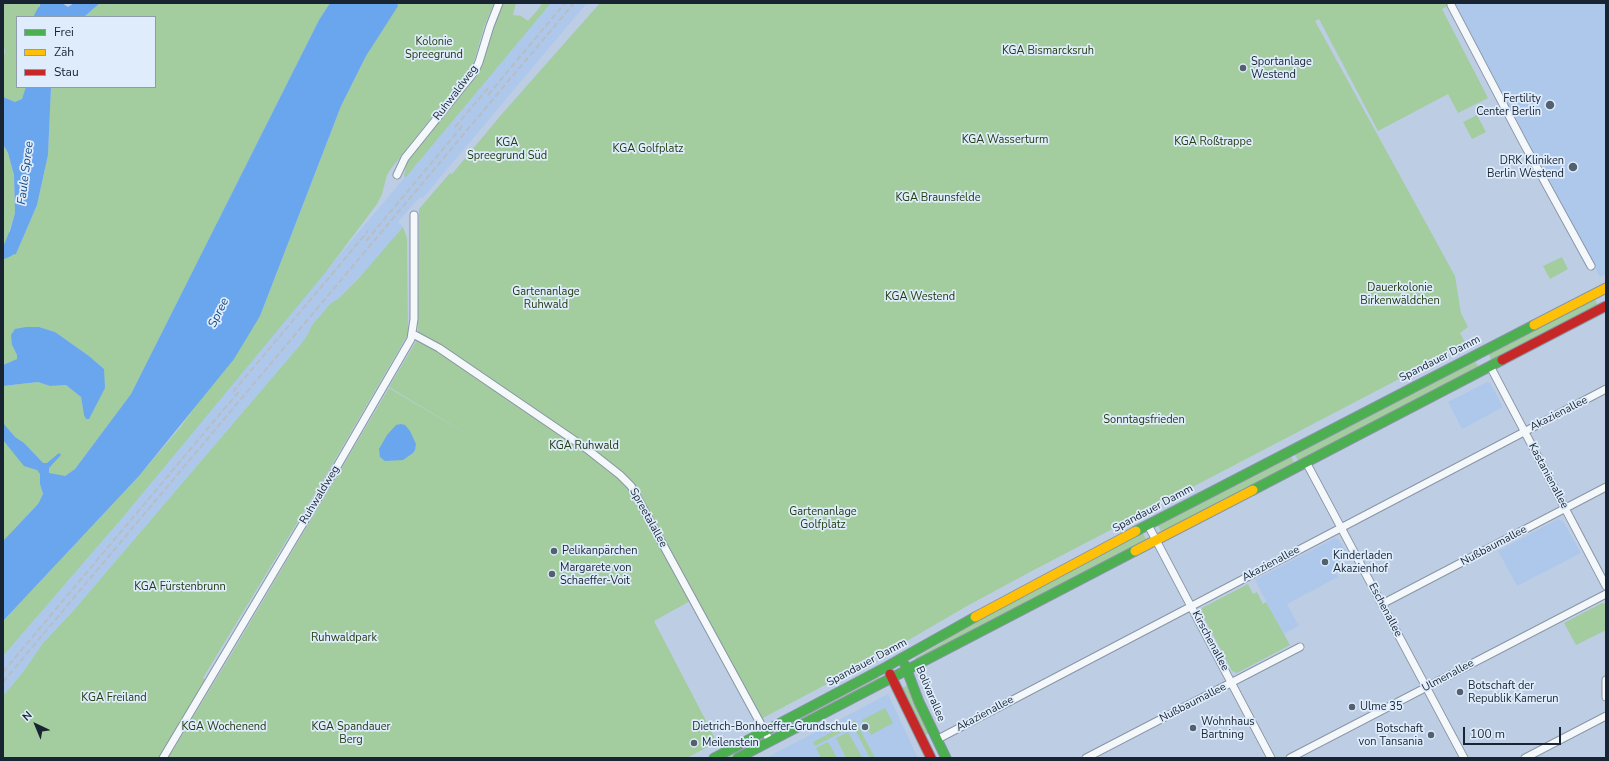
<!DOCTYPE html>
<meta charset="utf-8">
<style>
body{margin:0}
#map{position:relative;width:1609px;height:761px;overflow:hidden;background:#bdcee4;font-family:"Nunito Sans",sans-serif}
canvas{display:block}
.frame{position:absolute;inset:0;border:4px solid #182432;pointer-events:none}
.legend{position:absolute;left:16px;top:16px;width:140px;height:72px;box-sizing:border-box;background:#dfecfb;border:1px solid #8f9cab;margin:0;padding:5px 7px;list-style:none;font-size:12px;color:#182432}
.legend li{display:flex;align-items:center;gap:8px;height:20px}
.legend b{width:20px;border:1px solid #8f9cab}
.north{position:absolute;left:16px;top:705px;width:40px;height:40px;-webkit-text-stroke:3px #dfecfb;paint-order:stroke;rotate:316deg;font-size:11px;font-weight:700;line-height:16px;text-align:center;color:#182432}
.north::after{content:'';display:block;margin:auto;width:14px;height:18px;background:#182432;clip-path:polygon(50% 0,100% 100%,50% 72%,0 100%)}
.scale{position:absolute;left:1463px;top:727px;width:98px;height:18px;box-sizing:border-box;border:2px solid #182432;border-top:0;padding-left:5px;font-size:12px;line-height:14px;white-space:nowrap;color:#182432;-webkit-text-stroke:3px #dfecfb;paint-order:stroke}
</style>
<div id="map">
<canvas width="1609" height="761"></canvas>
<div class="frame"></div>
<ul class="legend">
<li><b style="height:5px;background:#4caf50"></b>Frei</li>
<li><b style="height:5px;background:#ffc107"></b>Zäh</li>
<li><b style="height:5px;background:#c62828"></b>Stau</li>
</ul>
<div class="north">N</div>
<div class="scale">100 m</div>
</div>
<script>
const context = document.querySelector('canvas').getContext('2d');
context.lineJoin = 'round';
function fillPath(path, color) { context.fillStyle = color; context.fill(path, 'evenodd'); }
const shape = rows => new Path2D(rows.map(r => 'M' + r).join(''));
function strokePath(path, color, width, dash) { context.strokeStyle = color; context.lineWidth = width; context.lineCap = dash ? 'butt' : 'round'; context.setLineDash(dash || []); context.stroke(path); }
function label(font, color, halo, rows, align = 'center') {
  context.font = font + ' "Nunito Sans",sans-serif'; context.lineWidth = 3.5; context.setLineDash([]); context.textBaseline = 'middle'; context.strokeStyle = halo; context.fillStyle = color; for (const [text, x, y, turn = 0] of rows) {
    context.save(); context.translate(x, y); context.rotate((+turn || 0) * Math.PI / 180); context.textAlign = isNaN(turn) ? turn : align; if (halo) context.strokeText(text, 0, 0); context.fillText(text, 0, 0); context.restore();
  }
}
const built = shape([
 [551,3,587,3,422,199,420,197,398,222,403,227,375,261,338,299,331,303,312,325,308,334,301,344,74,610,43,643,23,672,3,696,3,656,123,517,268,340],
 [1455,3,1606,3,1606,274,1600,277,1490,75],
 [1487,382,1490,383,1503,407,1462,429,1448,402],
 [1558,519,1563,521,1581,553,1517,586,1498,551],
 [1335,538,1339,540,1350,557,1333,566,1338,577,1287,604,1299,626,1283,634,1255,580],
 [888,694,918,758,766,758]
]);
const green = shape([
 [3,3,40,3,39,10,46,16,54,17,17,17,17,87,26,87,27,89,22,99,15,102,3,97,3,56,5,53,3,39],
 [100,3,330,3,319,20,131,394,75,469,65,476,40,484,43,494,38,504,3,541,3,386,38,382,50,386,66,385,81,397,84,415,104,369,89,356,55,332,39,327,12,345,17,355,17,359,3,365,3,144,8,153,14,175,15,213,9,231,16,254,37,205,48,155,51,87,155,87,155,17,84,17],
 [397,3,494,3,484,27,473,65,390,170,387,175,382,194,377,204,325,273,123,517,3,656,3,621,139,476,182,425,260,316,341,106,366,56],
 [503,3,516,3,513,15,521,16,528,21,540,7,542,3,551,3,405,178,404,176,407,162,479,71,484,61,490,34],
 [600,3,1453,3,1442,9,1488,98,1458,113,1448,94,1378,131,1319,19,1315,21,1455,276,1461,313,1468,327,1460,333,1466,344,1030,572,967,606,895,648,759,720,692,600,654,621,717,742,687,758,168,758,235,648,389,388,480,442,389,387,418,338,419,209,450,173,452,174,501,115],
 [1477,115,1486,132,1472,139,1463,122],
 [403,227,407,238,408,334,326,475,203,678,206,680,159,758,3,758,3,696,23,672,43,643,74,610,301,344,308,334,312,325,331,303,338,299,359,278],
 [1562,257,1568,269,1550,279,1543,266],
 [1594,298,1598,305,1494,361,1491,360,1488,352],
 [1474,359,1479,368,1299,462,1294,453],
 [1290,455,1295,464,1162,533,1157,524],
 [1142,532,1147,541,917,661,915,658,941,643,952,632],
 [1248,584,1253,594,1257,592,1263,604,1266,602,1290,645,1237,673,1232,671,1201,612,1202,608],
 [1602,603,1606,604,1606,630,1576,645,1564,623],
 [878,676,880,680,777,734,774,730],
 [909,684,931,732,924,736,902,688],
 [885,708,893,723,871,735,862,720],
 [855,720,875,758,870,758,853,726,815,746,813,742],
 [848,732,862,757,860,758,846,758,836,738],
 [757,739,759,743,731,758,722,758],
 [828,742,837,758,821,758,816,748]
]);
const water = shape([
 [40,3,62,3,68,7,75,3,100,3,84,17,46,16,38,8,40,6],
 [330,3,397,3,398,6,366,56,341,106,260,316,234,359,139,476,3,621,3,541,38,504,43,494,40,484,40,474,37,470,24,466,3,440,3,423,15,437,24,443,43,463,47,463,59,453,61,455,49,468,49,473,65,476,75,469,131,394,319,20],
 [26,87,51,87,48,155,37,205,16,254,10,255,5,248,15,213,14,175,8,153,3,144,3,97,15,102,22,99],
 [26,327,39,327,55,332,89,356,104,369,105,388,89,419,86,419,84,415,81,397,66,385,50,386,38,382,3,386,3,365,17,359,17,355,12,345,11,335,15,329],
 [401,424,405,425,410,431,416,444,415,450,413,453,403,460,385,461,380,457,379,449,387,435,396,425]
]);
const river = shape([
 [40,17,42,13,70,14,83,3],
 [3,253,8,251,14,236]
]);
const street = shape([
 [1451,5,1524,144,1591,266],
 [397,175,405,158,475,71,479,62,490,26,499,3],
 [413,334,439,348,587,449,620,475,631,486,770,741],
 [1490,366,1606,586],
 [1306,462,1464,758],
 [1148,525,1271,758],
 [1382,604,1606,487],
 [1606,680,1606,697],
 [938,739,1606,389],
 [163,758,335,470,411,339,414,319,414,215],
 [1086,758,1300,647],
 [1290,758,1606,594],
 [1525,758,1606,716]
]);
const fast = shape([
 [1253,490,1502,360],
 [1136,531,1534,325],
 [905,665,919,702,946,758],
 [714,758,886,667,975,617],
 [738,758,1135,551]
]);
const slow = shape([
 [1534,325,1606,288],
 [1135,551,1253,490],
 [975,617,1136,531]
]);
const jam = shape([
 [1502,360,1606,306],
 [890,674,931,758]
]);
const rail = shape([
 [488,95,565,3],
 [455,127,489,87],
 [366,241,464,124],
 [233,392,368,231],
 [3,672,241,389],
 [3,682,574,3]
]);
const markers = [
 [1243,68,4,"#526070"],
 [1550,105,5,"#526070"],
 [1573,167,5,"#526070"],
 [554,551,4,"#526070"],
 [1325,562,4,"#526070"],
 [552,574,4,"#526070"],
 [1460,692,4,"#526070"],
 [1352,707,4,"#526070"],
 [865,727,4,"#526070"],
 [1193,728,4,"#526070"],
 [1431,735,4,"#526070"],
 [694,743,4,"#526070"]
];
const parkNames = [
 ["Kolonie",434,42],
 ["Spreegrund",434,55],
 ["KGA Bismarcksruh",1048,51],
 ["KGA Wasserturm",1005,140],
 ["KGA Roßtrappe",1213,142],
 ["KGA",507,143],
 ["Spreegrund Süd",507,156],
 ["KGA Golfplatz",648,149],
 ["KGA Braunsfelde",938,198],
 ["Dauerkolonie",1400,288],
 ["Birkenwäldchen",1400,301],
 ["Gartenanlage",546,292],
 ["Ruhwald",546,305],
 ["KGA Westend",920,297],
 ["Sonntagsfrieden",1144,420],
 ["KGA Ruhwald",584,446],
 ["Gartenanlage",823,512],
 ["Golfplatz",823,525],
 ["KGA Fürstenbrunn",180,587],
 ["Ruhwaldpark",344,638],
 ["KGA Freiland",114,698],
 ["KGA Wochenend",224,727],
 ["KGA Spandauer",351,727],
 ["Berg",351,740]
];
const poiNames = [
 ["Sportanlage",1251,62],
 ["Westend",1251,75],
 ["Fertility",1541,99,"right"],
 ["Center Berlin",1541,112,"right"],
 ["DRK Kliniken",1564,161,"right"],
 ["Berlin Westend",1564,174,"right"],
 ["Pelikanpärchen",562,551],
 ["Kinderladen",1333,556],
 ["Akazienhof",1333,569],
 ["Margarete von",560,568],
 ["Schaeffer-Voit",560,581],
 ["Botschaft der",1468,686],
 ["Republik Kamerun",1468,699],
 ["Ulme 35",1360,707],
 ["Wohnhaus",1201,722],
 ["Bartning",1201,735],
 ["Dietrich-Bonhoeffer-Grundschule",857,727,"right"],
 ["Botschaft",1423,729,"right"],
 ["von Tansania",1423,742,"right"],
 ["Meilenstein",702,743]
];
const streetNames = [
 ["Ruhwaldweg",456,93,-53],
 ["Spandauer Damm",1440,359,-27],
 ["Akazienallee",1559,414,-27],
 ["Kastanienallee",1548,476,62],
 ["Ruhwaldweg",320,495,-59],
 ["Spandauer Damm",1153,509,-28],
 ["Spreetalallee",648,518,61],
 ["Nußbaumallee",1494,546,-28],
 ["Akazienallee",1271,564,-28],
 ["Eschenallee",1385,610,62],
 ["Kirschenallee",1210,641,62],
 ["Spandauer Damm",867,663,-28],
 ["Ulmenallee",1448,676,-28],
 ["Bolivarallee",930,694,67],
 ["Nußbaumallee",1193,703,-27],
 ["Akazienallee",985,714,-28]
];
const waterNames = [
 ["Faule Spree",26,173,-83],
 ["Spree",219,313,-64]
];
fillPath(built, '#aec8eb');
fillPath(green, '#a3cc9f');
fillPath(water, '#69a6ee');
strokePath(river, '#69a6ee', 12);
strokePath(street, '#8895a5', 9);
strokePath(fast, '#8895a5', 11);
strokePath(slow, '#8895a5', 11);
strokePath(jam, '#8895a5', 11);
strokePath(street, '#f5f8fb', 7);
strokePath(fast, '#4caf50', 9);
strokePath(slow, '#ffc107', 9);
strokePath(jam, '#c62828', 9);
strokePath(rail, '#b9bdc2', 2, [6, 3]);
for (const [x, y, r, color] of markers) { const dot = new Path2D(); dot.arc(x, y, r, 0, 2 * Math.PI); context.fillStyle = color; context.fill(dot); strokePath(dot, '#dfecfb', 1.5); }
label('11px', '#233d10', '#dfecfb', parkNames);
label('11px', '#182432', '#dfecfb', poiNames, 'left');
label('11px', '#182432', '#dfecfb', streetNames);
label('italic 12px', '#134985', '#dfecfb', waterNames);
</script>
